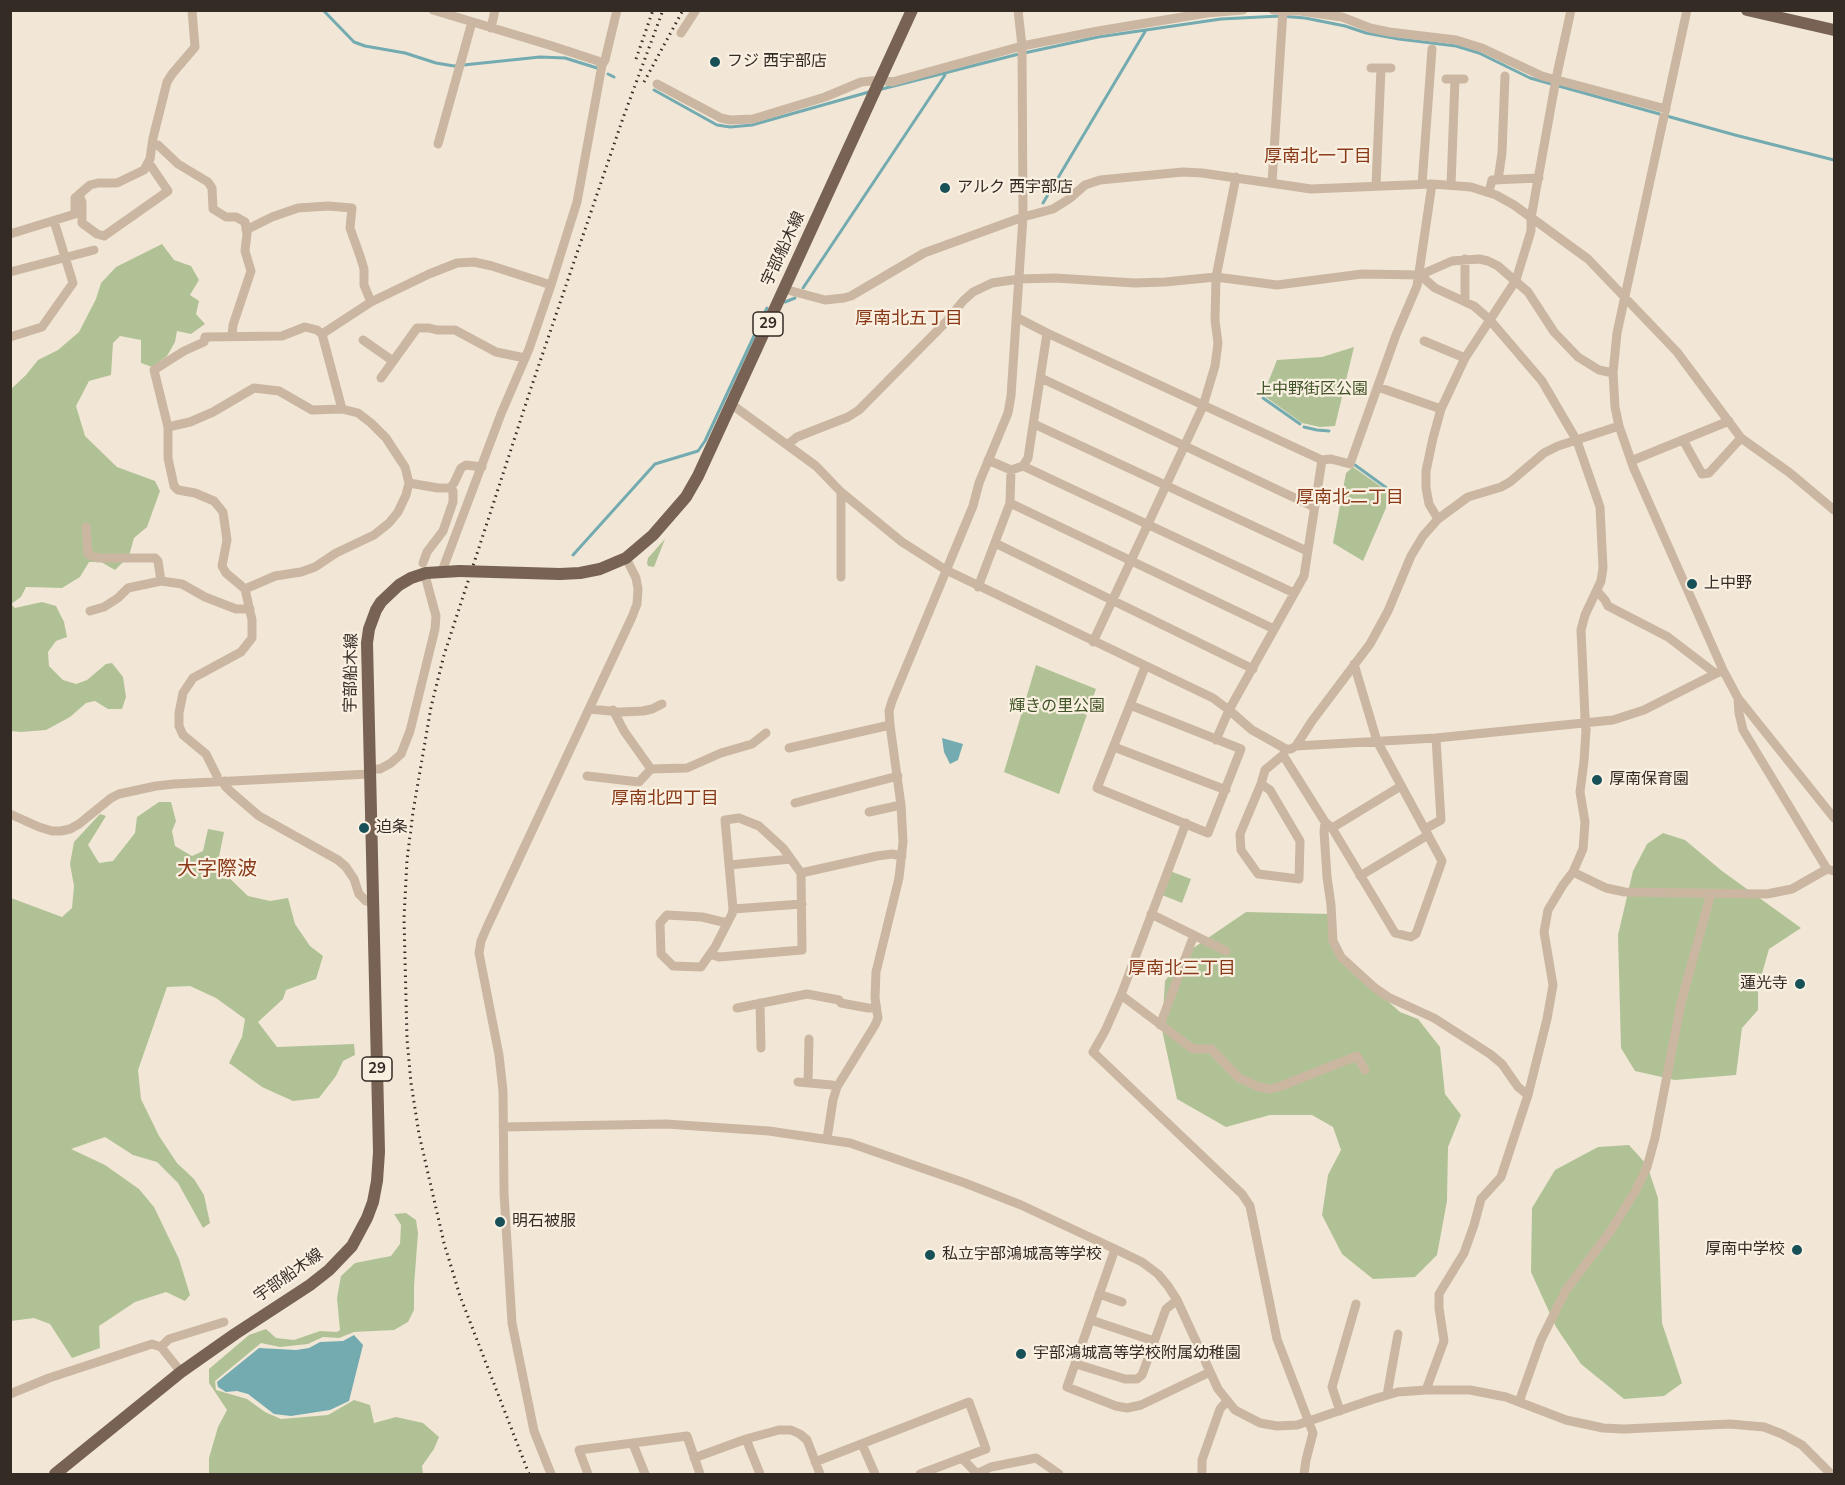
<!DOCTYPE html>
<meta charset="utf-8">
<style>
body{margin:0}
#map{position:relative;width:1845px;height:1485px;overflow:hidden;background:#f2e7d6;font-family:"Nunito Sans",sans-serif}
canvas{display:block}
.frame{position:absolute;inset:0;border:12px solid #352b25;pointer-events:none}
</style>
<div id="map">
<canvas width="1845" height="1485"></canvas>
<div class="frame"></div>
</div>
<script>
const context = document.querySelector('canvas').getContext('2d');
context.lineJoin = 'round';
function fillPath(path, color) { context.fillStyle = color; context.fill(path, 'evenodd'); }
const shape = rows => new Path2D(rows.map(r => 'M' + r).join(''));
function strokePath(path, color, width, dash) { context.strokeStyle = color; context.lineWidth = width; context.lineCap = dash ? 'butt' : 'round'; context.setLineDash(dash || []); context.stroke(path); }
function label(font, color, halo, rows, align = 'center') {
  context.font = font + ' "Nunito Sans","Noto Sans JP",sans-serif'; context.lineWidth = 4.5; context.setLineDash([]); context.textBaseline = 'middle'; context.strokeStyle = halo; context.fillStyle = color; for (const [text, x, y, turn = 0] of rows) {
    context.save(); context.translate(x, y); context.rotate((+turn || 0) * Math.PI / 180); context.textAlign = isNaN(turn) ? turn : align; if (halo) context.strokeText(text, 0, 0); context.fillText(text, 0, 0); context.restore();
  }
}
const green = shape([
 [162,244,174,260,191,266,199,280,190,295,199,301,196,314,205,324,191,334,177,331,175,342,167,356,152,367,141,363,141,340,120,336,113,343,111,375,89,381,76,406,85,436,117,467,155,481,160,491,147,527,134,538,129,556,115,570,101,562,89,562,80,577,62,588,26,587,21,597,11,604,15,608,42,602,56,606,64,622,67,637,56,641,48,652,49,666,63,680,76,684,87,680,106,664,112,663,123,677,126,697,122,709,108,709,95,701,86,703,70,717,46,730,21,732,11,731,11,389,26,375,38,360,58,350,79,332,96,299,101,283,116,267],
 [1354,347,1335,426,1320,427,1302,423,1263,395,1277,360,1322,357],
 [1353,467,1387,491,1386,508,1363,561,1333,543,1346,473],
 [665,539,654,567,648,566,647,563,648,558],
 [1036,665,1096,689,1059,794,1004,772],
 [159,802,171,802,176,821,172,831,175,846,192,856,203,851,208,829,224,832,219,857,222,871,248,896,270,901,288,898,295,924,310,946,323,956,316,979,286,990,283,999,258,1022,277,1047,354,1044,355,1055,343,1061,336,1076,319,1098,293,1101,262,1087,229,1063,242,1037,245,1019,216,998,190,986,167,987,138,1070,141,1099,159,1136,177,1163,194,1179,204,1195,210,1223,203,1228,178,1183,157,1162,133,1155,105,1137,71,1149,105,1165,139,1189,154,1207,179,1259,190,1295,185,1301,166,1292,135,1302,99,1326,100,1348,72,1358,50,1324,34,1318,11,1321,11,898,62,917,72,908,74,886,70,864,74,842,100,814,106,816,88,845,99,863,113,861,135,833,137,817],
 [1663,833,1685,840,1722,871,1801,928,1769,949,1758,988,1758,1010,1742,1028,1736,1075,1675,1080,1635,1071,1621,1048,1618,935,1633,871,1647,844],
 [1170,871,1191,879,1182,903,1162,895],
 [1246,912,1331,914,1337,956,1400,1012,1418,1019,1440,1047,1445,1094,1461,1115,1448,1147,1447,1201,1437,1255,1415,1277,1373,1279,1342,1254,1322,1215,1328,1175,1341,1150,1333,1127,1312,1115,1270,1115,1226,1127,1177,1099,1162,1030,1165,981,1186,953],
 [1629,1145,1647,1165,1658,1198,1662,1323,1682,1383,1664,1396,1624,1399,1581,1364,1556,1327,1531,1272,1532,1208,1555,1170,1598,1147],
 [406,1213,416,1220,418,1233,414,1286,414,1310,408,1322,394,1330,354,1332,339,1338,323,1337,308,1344,280,1347,261,1343,215,1381,216,1390,247,1399,265,1412,281,1419,328,1415,354,1400,370,1405,374,1423,396,1417,423,1423,439,1437,434,1449,422,1466,423,1474,209,1474,209,1458,218,1427,227,1410,209,1383,209,1369,249,1335,266,1329,276,1338,294,1340,320,1331,337,1332,340,1330,337,1298,341,1276,355,1263,391,1256,400,1244,401,1225,394,1214]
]);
const water = shape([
 [942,738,963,744,958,760,950,764,944,752],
 [354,1335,363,1345,349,1401,330,1410,291,1416,274,1414,248,1394,237,1391,226,1392,218,1387,217,1382,259,1348,296,1350,309,1348,320,1342,343,1341]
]);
const stream = shape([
 [323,10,354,42,365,46,405,53,436,63,454,66,540,57,565,58,597,68],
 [608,74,614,77],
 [654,90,717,125,730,127,752,125,869,92],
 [878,90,1015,55,1098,37,1221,19,1280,16,1305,18,1345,26,1366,33,1399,39,1456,46,1479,53,1530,78,1735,135,1834,160],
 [1043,203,1146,30],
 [803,288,945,75],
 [785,302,795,298],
 [1263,398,1300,424],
 [1304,427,1317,430,1329,431],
 [1355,465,1388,489],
 [573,555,655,464,698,451,705,441,767,308]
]);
const minor = shape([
 [433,10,549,45,598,61,602,65],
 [1273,10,1300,11,1342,17,1370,28,1389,32,1456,40,1482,48,1542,76,1666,109],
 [1687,10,1617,333,1613,373,1615,407,1619,426,1634,469,1723,670,1738,698,1834,818],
 [491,28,495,10],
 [681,33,696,10],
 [1371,68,1391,68],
 [1446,79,1464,79],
 [657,84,721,118,730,120,753,119,825,97,861,82,881,80,892,82,1022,46,1098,31,1207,13,1243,10],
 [438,144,472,22],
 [153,145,158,145,178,164,208,182,212,188,213,209,226,217,236,217,245,222,247,234,245,251,251,271,233,325,232,336],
 [1498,180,1502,153,1505,76],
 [1272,183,1283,10],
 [1422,184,1432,49],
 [1451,185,1455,79],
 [1376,186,1381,68],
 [1489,192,1492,180,1539,178],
 [79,195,82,202,82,223,97,234,104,236,168,191,151,166,147,164],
 [246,230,272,217,298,208,328,206,352,208,350,228,360,256,364,269,364,285,371,302],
 [10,234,75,214,75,198,90,185,98,183,117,183,144,170,150,159,153,138,167,82,172,74,195,47,192,10],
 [10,272,94,250],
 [1420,275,1435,288,1474,306,1489,319,1542,381,1577,441,1600,507,1603,568,1601,581,1585,615,1581,630,1585,717],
 [784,289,825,300,844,298,851,296,924,253,1023,217,1053,209,1069,199,1085,185,1100,180,1183,172,1202,173,1311,189,1432,184,1471,187,1496,195,1514,205,1588,259,1677,352,1741,438,1790,473,1834,510],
 [1465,301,1465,259],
 [1016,317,1047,333,1322,460,1331,459,1350,464,1396,335,1417,286,1432,184],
 [322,334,371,302,429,274,457,263,474,262,492,266,551,285],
 [10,337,42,327,73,283,54,221],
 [363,340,393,361],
 [1424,341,1465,358],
 [381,378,417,328,429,328,437,330,455,330,496,352,525,358],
 [1041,378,1314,507],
 [1378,387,1441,409],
 [731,404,816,466,841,492,902,542,946,570,1213,698,1229,710,1252,730,1286,749,1291,749,1296,746,1436,738,1613,720,1644,710,1723,670],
 [1034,424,1307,551],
 [168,427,190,422,213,412,254,388,279,391,312,410,342,409],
 [1683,440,1702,474,1709,473,1741,438],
 [787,445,797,437,848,417,859,410,945,323,963,301,973,292,992,283,1019,279,1055,278,1135,283,1165,282,1216,277,1277,285,1362,274,1420,275,1452,261,1479,259,1488,261,1498,266,1528,292,1554,332,1578,357,1599,370,1613,373],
 [988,460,1011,470,1023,466,1028,458,1047,333],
 [1631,461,1729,421],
 [1023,466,1294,593],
 [409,483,438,488,450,488,454,483,461,468,466,465,482,467],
 [841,492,841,577],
 [1010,503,1274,629],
 [1438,519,1429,504,1426,488,1426,471,1433,438,1441,409,1465,358,1516,280,1531,231,1531,218,1556,79,1571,10],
 [86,527,88,554,98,558,155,558,158,561,161,581],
 [995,543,1253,669],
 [423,563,427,552,443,531,453,502,453,491,450,488],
 [442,571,501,414,529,349,551,285,577,202,602,65,605,60,617,10],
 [978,587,1010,503,1011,470],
 [1597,591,1605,600,1608,606,1668,637,1715,673],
 [90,611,104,607,118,598,128,588,161,581,182,584,205,597,236,609,250,609],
 [1093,642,1203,406,1215,366,1218,343,1215,320,1216,277,1236,177],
 [1738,698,1739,713,1743,730,1827,869],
 [1130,705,1241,749,1208,833,1097,788,1130,705,1145,667],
 [589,709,621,712,643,711,652,709,662,704],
 [613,710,624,731,651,769],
 [1216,740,1229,710,1304,576,1322,460],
 [1296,746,1312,721,1370,644,1388,611,1411,556,1423,536,1438,519,1468,497,1501,487,1510,482,1544,453,1558,446,1619,426],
 [1114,747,1226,790],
 [789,748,890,725],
 [1286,749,1283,755,1325,822,1332,828,1395,933,1411,937,1416,934,1442,861,1377,741,1354,664],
 [369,769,380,769,391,763,401,754,410,731,435,629,436,616,426,579],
 [587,776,639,782,651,769,687,768,721,753,752,744,766,733],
 [217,781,217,776,206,754,183,735,179,726,179,713,183,693,193,678,241,652,252,638,252,620,245,589,275,576,301,572,315,567,336,553,374,535,389,523,398,512,406,495,409,483,405,467,386,438,371,423,358,413,342,409,322,334,317,330,305,327,282,336,205,337,204,342,184,351,154,370,168,427,168,458,174,486,178,490,195,493,214,501,223,512,227,540,222,566,226,573,245,589],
 [225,781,225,786,230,791,259,816,338,860,346,867,354,879,359,894,366,901,373,903],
 [1261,784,1270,790,1300,841,1299,879,1258,874,1241,850,1240,834,1261,784,1265,770,1283,755],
 [795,803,898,776],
 [869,812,901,805],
 [10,814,39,827,52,831,61,831,70,829,79,824,111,798,119,794,156,786,174,784,369,774],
 [1325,822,1324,832,1327,877,1331,905,1333,941,1341,957,1375,988,1388,997,1434,1018,1490,1054,1502,1064,1518,1087,1528,1095],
 [1186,823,1121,995,1105,1031,1093,1052,1242,1194,1250,1206,1277,1339,1313,1433,1306,1460,1304,1474],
 [1332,828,1401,786],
 [1425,829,1441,820,1436,738],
 [729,865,791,859],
 [1573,872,1606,888,1625,892,1767,894,1792,889,1827,869,1834,871],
 [801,873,877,856,892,854,902,856],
 [1360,876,1428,835],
 [733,909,802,904],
 [1151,914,1226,951],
 [710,954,719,957,802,950,801,873,783,848,759,826,739,818,725,820,733,909,732,914,715,947,710,954,701,967,673,966,661,954,660,923,667,915,702,917,727,923],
 [1121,995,1193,1049,1211,1049,1239,1078,1259,1087,1271,1089,1281,1086,1357,1056,1365,1070],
 [760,1003,761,1048],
 [737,1008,807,994,839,1000,841,1003,868,1008,876,1008],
 [1160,1025,1194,935],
 [798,1082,832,1085,837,1087],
 [808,1083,809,1039],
 [503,1127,666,1124,769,1131,850,1143,965,1183,1021,1205,1115,1249,1142,1262,1158,1274,1168,1286,1177,1300,1218,1389,1235,1410,1260,1423,1277,1426,1297,1425,1374,1399,1398,1392,1426,1390,1470,1390,1506,1397,1566,1420,1603,1428,1624,1429,1730,1424,1764,1427,1782,1434,1802,1445,1831,1474],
 [827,1139,833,1100,837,1087,875,1025,878,1018,875,998,876,972,899,878,903,842,901,805,890,725,889,711,892,701,973,506,979,483,1008,413,1011,396,1023,217,1022,46,1018,10],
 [1115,1249,1067,1387,1116,1406,1127,1408,1141,1405,1210,1372],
 [1099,1294,1122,1302],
 [1091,1320,1154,1341],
 [161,1347,169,1339,224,1322],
 [1076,1364,1125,1379,1137,1379,1142,1375,1166,1309,1177,1300],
 [1426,1390,1444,1341,1439,1308,1439,1294,1464,1253,1474,1225,1481,1199,1501,1177,1528,1095,1547,1019,1553,985,1544,932,1548,910,1563,885,1573,872,1583,849,1585,822,1580,792,1584,761,1586,730],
 [10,1394,49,1378,152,1344,161,1347,181,1372],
 [1387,1395,1398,1334],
 [1519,1402,1541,1340,1566,1290,1610,1232,1636,1190,1647,1167,1655,1138,1681,1003,1711,893],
 [1340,1411,1332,1387,1356,1304],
 [746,1439,760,1474],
 [633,1444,645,1474],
 [862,1444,875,1474],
 [694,1458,746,1439,779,1430,791,1430,800,1434,807,1440,820,1474],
 [962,1458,977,1474],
 [815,1462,969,1402,986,1449,920,1474],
 [551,1474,534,1431,512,1323,504,1193,503,1091,499,1055,479,953,481,941,487,927,632,617,637,604,638,589,636,578,626,558],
 [588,1474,579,1450,687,1436,700,1474],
 [976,1474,991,1467,1036,1458,1059,1474],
 [1202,1474,1202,1460,1220,1409,1227,1401]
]);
const major = shape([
 [1747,10,1834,30],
 [560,574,580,573,600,569,626,558,653,535,686,497,698,476,912,10],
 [55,1474,181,1372,235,1334,310,1285,329,1270,352,1246,367,1218,373,1202,377,1181,379,1152,367,643,369,629,376,610,381,602,399,585,411,578,426,573,460,571]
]);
const rail = shape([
 [636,59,653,10],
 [644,82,683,10],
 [529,1474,460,1296,444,1243,419,1134,411,1083,407,1039,404,918,407,860,413,812,431,707,444,655,530,391,623,118,663,10]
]);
const minorBridge = shape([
 [1585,717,1586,730]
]);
const majorBridge = shape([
 [460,571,560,574]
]);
const markers = [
 [715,62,6,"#185058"],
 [945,188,6,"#185058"],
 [1692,584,6,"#185058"],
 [1597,780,6,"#185058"],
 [364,828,6,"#185058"],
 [1800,984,6,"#185058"],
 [500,1222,6,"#185058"],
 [1797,1250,6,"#185058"],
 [930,1255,6,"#185058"],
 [1021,1354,6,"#185058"]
];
const shields = [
 [768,324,30],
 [377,1069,30]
];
const shieldNames = [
 ["29",768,324],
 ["29",377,1069]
];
const poiNames = [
 ["フジ 西宇部店",727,62],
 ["アルク 西宇部店",957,188],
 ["上中野",1704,584],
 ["厚南保育園",1609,780],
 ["迫条",376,828],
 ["蓮光寺",1788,984,"right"],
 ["明石被服",512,1222],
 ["厚南中学校",1785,1250,"right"],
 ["私立宇部鴻城高等学校",942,1255],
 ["宇部鴻城高等学校附属幼稚園",1033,1354]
];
const streetNames = [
 ["宇部船木線",784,249,-65],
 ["宇部船木線",352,673,-89],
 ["宇部船木線",289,1276,-35]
];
const parkNames = [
 ["上中野街区公園",1312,390],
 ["輝きの里公園",1057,707]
];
const neighbourhoodNames = [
 ["厚南北一丁目",1318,158],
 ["厚南北五丁目",909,320],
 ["厚南北二丁目",1350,499],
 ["厚南北四丁目",665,800],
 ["厚南北三丁目",1182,970]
];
const quarterNames = [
 ["大字際波",217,870]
];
fillPath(green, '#b0c295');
fillPath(water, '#73abb1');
strokePath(stream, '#73abb1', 3);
strokePath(minor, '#cbb7a1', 9);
strokePath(major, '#786254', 12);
strokePath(rail, '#352b25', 3, [1.5, 4.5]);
strokePath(minorBridge, '#cbb7a1', 9);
strokePath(majorBridge, '#786254', 12);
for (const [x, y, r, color] of markers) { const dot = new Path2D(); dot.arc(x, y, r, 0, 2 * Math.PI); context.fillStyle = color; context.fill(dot); strokePath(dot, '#faf0e2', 2); }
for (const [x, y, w] of shields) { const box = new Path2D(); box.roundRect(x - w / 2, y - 12, w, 24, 4.5); context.fillStyle = '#faf0e2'; context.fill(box); strokePath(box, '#352b25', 1.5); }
label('bold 15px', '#352b25', null, shieldNames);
label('16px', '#352b25', '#faf0e2', poiNames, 'left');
label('16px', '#352b25', '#faf0e2', streetNames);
label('16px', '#415427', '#faf0e2', parkNames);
label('18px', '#893a19', '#faf0e2', neighbourhoodNames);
label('20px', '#893a19', '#faf0e2', quarterNames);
</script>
